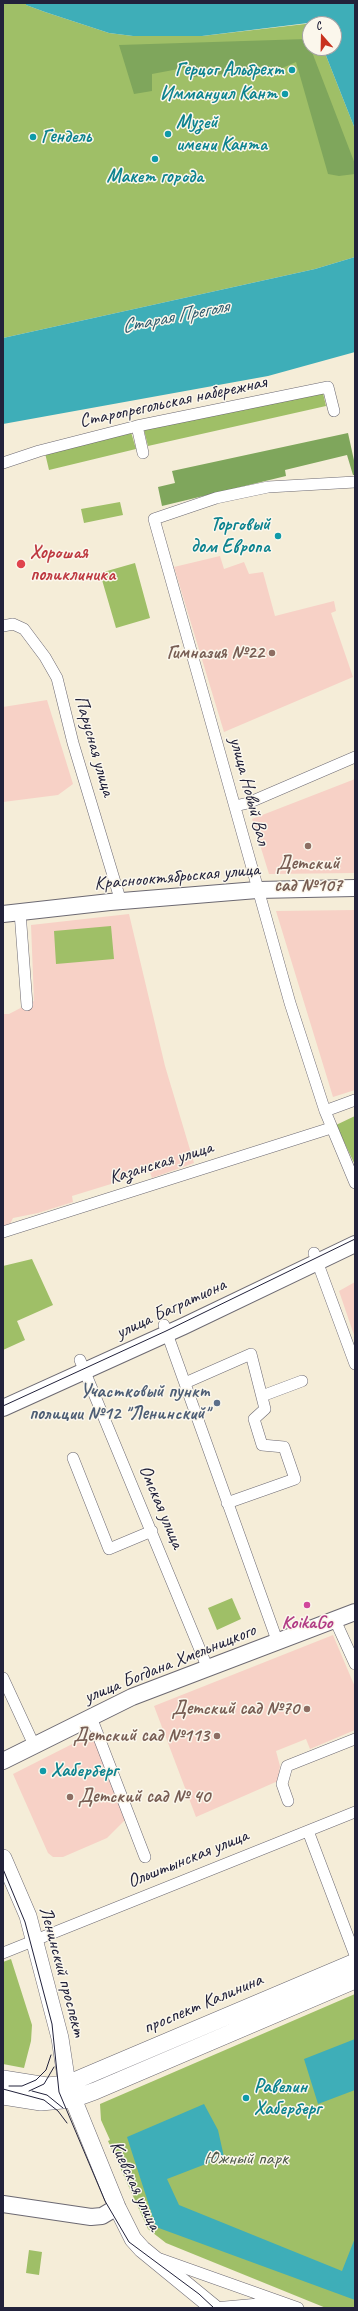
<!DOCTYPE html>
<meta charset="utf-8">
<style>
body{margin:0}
#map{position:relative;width:358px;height:2311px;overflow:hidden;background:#f5edd8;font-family:Caveat,sans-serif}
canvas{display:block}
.frame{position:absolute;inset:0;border:4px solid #22223b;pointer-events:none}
.north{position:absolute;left:302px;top:16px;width:40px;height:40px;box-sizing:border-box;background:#fbf7ec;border:1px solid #a4a2a5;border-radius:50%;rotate:340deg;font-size:11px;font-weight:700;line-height:16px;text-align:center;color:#22223b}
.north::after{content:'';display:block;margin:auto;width:14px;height:18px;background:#c8321e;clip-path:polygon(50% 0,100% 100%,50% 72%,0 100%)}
</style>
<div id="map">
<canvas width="358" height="2311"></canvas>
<div class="frame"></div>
<div class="north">С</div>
</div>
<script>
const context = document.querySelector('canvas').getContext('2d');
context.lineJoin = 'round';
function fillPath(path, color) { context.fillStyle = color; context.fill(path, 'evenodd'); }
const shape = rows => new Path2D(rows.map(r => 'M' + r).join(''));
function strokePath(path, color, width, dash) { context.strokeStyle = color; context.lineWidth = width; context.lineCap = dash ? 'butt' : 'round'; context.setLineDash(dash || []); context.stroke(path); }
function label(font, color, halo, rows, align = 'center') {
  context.font = font + ' Caveat,sans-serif'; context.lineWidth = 3; context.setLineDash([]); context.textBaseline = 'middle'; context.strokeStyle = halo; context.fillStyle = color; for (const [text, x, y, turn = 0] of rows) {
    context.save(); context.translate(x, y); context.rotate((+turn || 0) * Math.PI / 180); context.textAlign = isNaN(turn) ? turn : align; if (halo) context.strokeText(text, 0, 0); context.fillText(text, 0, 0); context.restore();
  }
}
const built = shape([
 [220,556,224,569,244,562,249,574,263,572,275,616,334,601,336,611,331,613,353,677,224,732,174,567],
 [47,700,73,784,58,795,3,802,3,707],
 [355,779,355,873,269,874,252,819],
 [355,910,355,1090,333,1097,276,911],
 [129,914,165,1066,194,1163,152,1178,150,1172,72,1196,73,1202,38,1213,13,1218,9,1226,3,1227,3,1014,9,1014,34,1001,31,925],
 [355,1282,355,1338,339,1291],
 [333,1635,355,1687,355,1730,310,1749,306,1739,276,1751,280,1766,278,1781,196,1817,154,1706],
 [92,1734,125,1820,107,1838,63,1857,53,1857,48,1853,13,1774]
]);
const green = shape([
 [3,3,26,3,26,5,45,12,109,33,133,36,202,36,305,24,311,24,310,48,323,48,355,129,355,257,315,269,3,338],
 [323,393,326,406,148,446,144,430],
 [131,432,136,449,49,470,45,453],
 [120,502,123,515,84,523,81,509],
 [135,563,150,618,116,628,100,573],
 [111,926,114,959,56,964,54,931],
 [355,1116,355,1165,336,1125],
 [32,1259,53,1305,17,1321,25,1340,3,1350,3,1266],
 [232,1598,241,1619,217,1630,208,1608],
 [11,1959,32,2025,31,2041,24,2068,3,2064,3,1962],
 [355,1994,355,2308,326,2308,166,2243,148,2229,108,2141,110,2140,101,2120,100,2104],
 [29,2250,42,2252,39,2275,26,2273]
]);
const forest = shape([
 [307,39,355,164,355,174,339,176,328,174,296,62,280,69,193,77,189,67,152,74,152,91,134,94,119,45],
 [348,433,355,465,355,475,353,475,347,455,285,470,286,476,162,506,158,487,175,483,172,471]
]);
const water = shape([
 [26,3,355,3,355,129,323,48,334,48,334,24,308,23,202,36,133,36,109,33,45,12,26,5],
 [355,257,355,352,268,376,3,424,3,338,315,269],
 [355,2039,355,2090,318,2104,304,2059],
 [204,2104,218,2130,224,2157,167,2179,179,2205,342,2271,355,2238,355,2300,156,2227,127,2137]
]);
const street = shape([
 [137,426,143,453],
 [3,463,39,451,137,426,328,387,334,411],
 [355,482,268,487,216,498,154,519,290,1003,325,1111,355,1183],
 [3,626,13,624,24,629,45,657,57,678,73,743,121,902],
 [235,806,248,803,355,757],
 [20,912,27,1005],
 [325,1111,355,1100],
 [3,1232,331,1128],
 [314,1253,355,1364],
 [164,1325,278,1643],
 [80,1360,208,1669],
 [185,1383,251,1354,265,1409,254,1419,262,1445,284,1447,295,1479,227,1503],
 [262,1396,302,1381],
 [73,1458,109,1549,152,1531],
 [335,1620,355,1664],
 [3,1678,34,1745],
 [91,1717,145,1857],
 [288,1801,282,1784,287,1766,355,1739],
 [308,1831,355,1955],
 [3,1953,355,1812],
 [160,2259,298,2308],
 [214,2308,281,2302]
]);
const secondary = shape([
 [3,914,110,902,257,890,355,888],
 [3,1408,184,1326,355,1244],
 [3,1761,132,1697,355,1612],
 [3,2204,91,2217,102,2216,117,2207]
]);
const primary = shape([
 [3,1858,28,1916,60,2038,67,2084,117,2207,133,2239,142,2249,214,2308],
 [3,2079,47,2086,67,2084,355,1962],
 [3,2096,41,2102,73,2099,95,2091,355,1980]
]);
const tram = shape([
 [3,1406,166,1331,355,1239],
 [3,1869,25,1922,52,2024,59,2092,105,2201,129,2242,199,2294,214,2308],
 [9,2086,22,2086,36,2080,46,2070,51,2055],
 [3,2089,44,2100,58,2111,67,2123],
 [29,2091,44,2084,54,2067],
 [32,2091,47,2095,63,2108]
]);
const markers = [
 [292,70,4,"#0f9aa8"],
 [285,94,4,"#0f9aa8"],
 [168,134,4,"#0f9aa8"],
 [33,137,4,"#0f9aa8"],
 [155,159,4,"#0f9aa8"],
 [278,536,4,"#0f9aa8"],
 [21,564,5,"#e0444e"],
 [272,653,4,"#8d6e63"],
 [308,846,4,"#8d6e63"],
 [217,1403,4,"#5c6f8a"],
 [307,1605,4,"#d1479c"],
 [307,1709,4,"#8d6e63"],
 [217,1736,4,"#8d6e63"],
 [43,1771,4,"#0f9aa8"],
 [70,1797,4,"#8d6e63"],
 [246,2098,4,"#0f9aa8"]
];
const cultureNames = [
 ["Герцог Альбрехт",284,70,"right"],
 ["Иммануил Кант",277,94,"right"],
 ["Музей",176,123],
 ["имени Канта",176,145],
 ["Гендель",41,137],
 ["Макет города",155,177,"center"],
 ["Торговый",270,525,"right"],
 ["дом Европа",270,547,"right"],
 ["Хаберберг",51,1771],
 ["Равелин",254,2087],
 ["Хаберберг",254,2109]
];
const streetNames = [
 ["Старопрегольская набережная",173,402,-12],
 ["Парусная улица",94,746,74],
 ["улица Новый Вал",249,791,75],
 ["Краснооктябрьская улица",177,877,-5],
 ["Казанская улица",161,1163,-17],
 ["улица Багратиона",171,1309,-25],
 ["Омская улица",161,1507,67],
 ["улица Богдана Хмельницкого",170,1664,-22],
 ["Ольштынская улица",188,1859,-22],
 ["Ленинский проспект",62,1972,75],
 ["проспект Калинина",203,2004,-23],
 ["Киевская улица",135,2186,65]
];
const healthNames = [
 ["Хорошая",30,553],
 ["поликлиника",30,575]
];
const educationNames = [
 ["Гимназия №22",264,653],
 ["Детский",308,864,"center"],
 ["сад №107",308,886,"center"],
 ["Детский сад №70",299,1709],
 ["Детский сад №113",209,1736],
 ["Детский сад № 40",78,1797,"left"]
];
const serviceNames = [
 ["Участковый пункт",209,1392],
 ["полиции №12 \"Ленинский\"",209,1414]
];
const hotelNames = [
 ["KoikaGo",307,1623]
];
const parkNames = [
 ["Южный парк",246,2159]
];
const waterNames = [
 ["Старая Преголя",175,317,-11]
];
fillPath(built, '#f7d1c6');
fillPath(green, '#9fbf67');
fillPath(forest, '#7fa65c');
fillPath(water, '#3eaeb8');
strokePath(street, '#6c6972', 12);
strokePath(secondary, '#6c6972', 18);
strokePath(primary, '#6c6972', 18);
strokePath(street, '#fff', 11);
strokePath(secondary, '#fff', 16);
strokePath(primary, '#fff', 17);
strokePath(tram, '#22223b', 1);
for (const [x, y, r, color] of markers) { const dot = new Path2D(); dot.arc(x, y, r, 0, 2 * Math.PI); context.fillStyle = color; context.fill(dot); strokePath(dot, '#fbf7ec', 1.5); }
label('bold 19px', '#0d838f', '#fbf7ec', cultureNames, 'left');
label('19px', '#22223b', '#fbf7ec', streetNames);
label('bold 19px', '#be3a42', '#fbf7ec', healthNames, 'left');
label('bold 19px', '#785e54', '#fbf7ec', educationNames, 'right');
label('bold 19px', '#4e5e75', '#fbf7ec', serviceNames, 'right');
label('bold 19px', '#b23c85', '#fbf7ec', hotelNames);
label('19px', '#4e594a', '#fbf7ec', parkNames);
label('italic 20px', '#2d5a6d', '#fbf7ec', waterNames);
</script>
